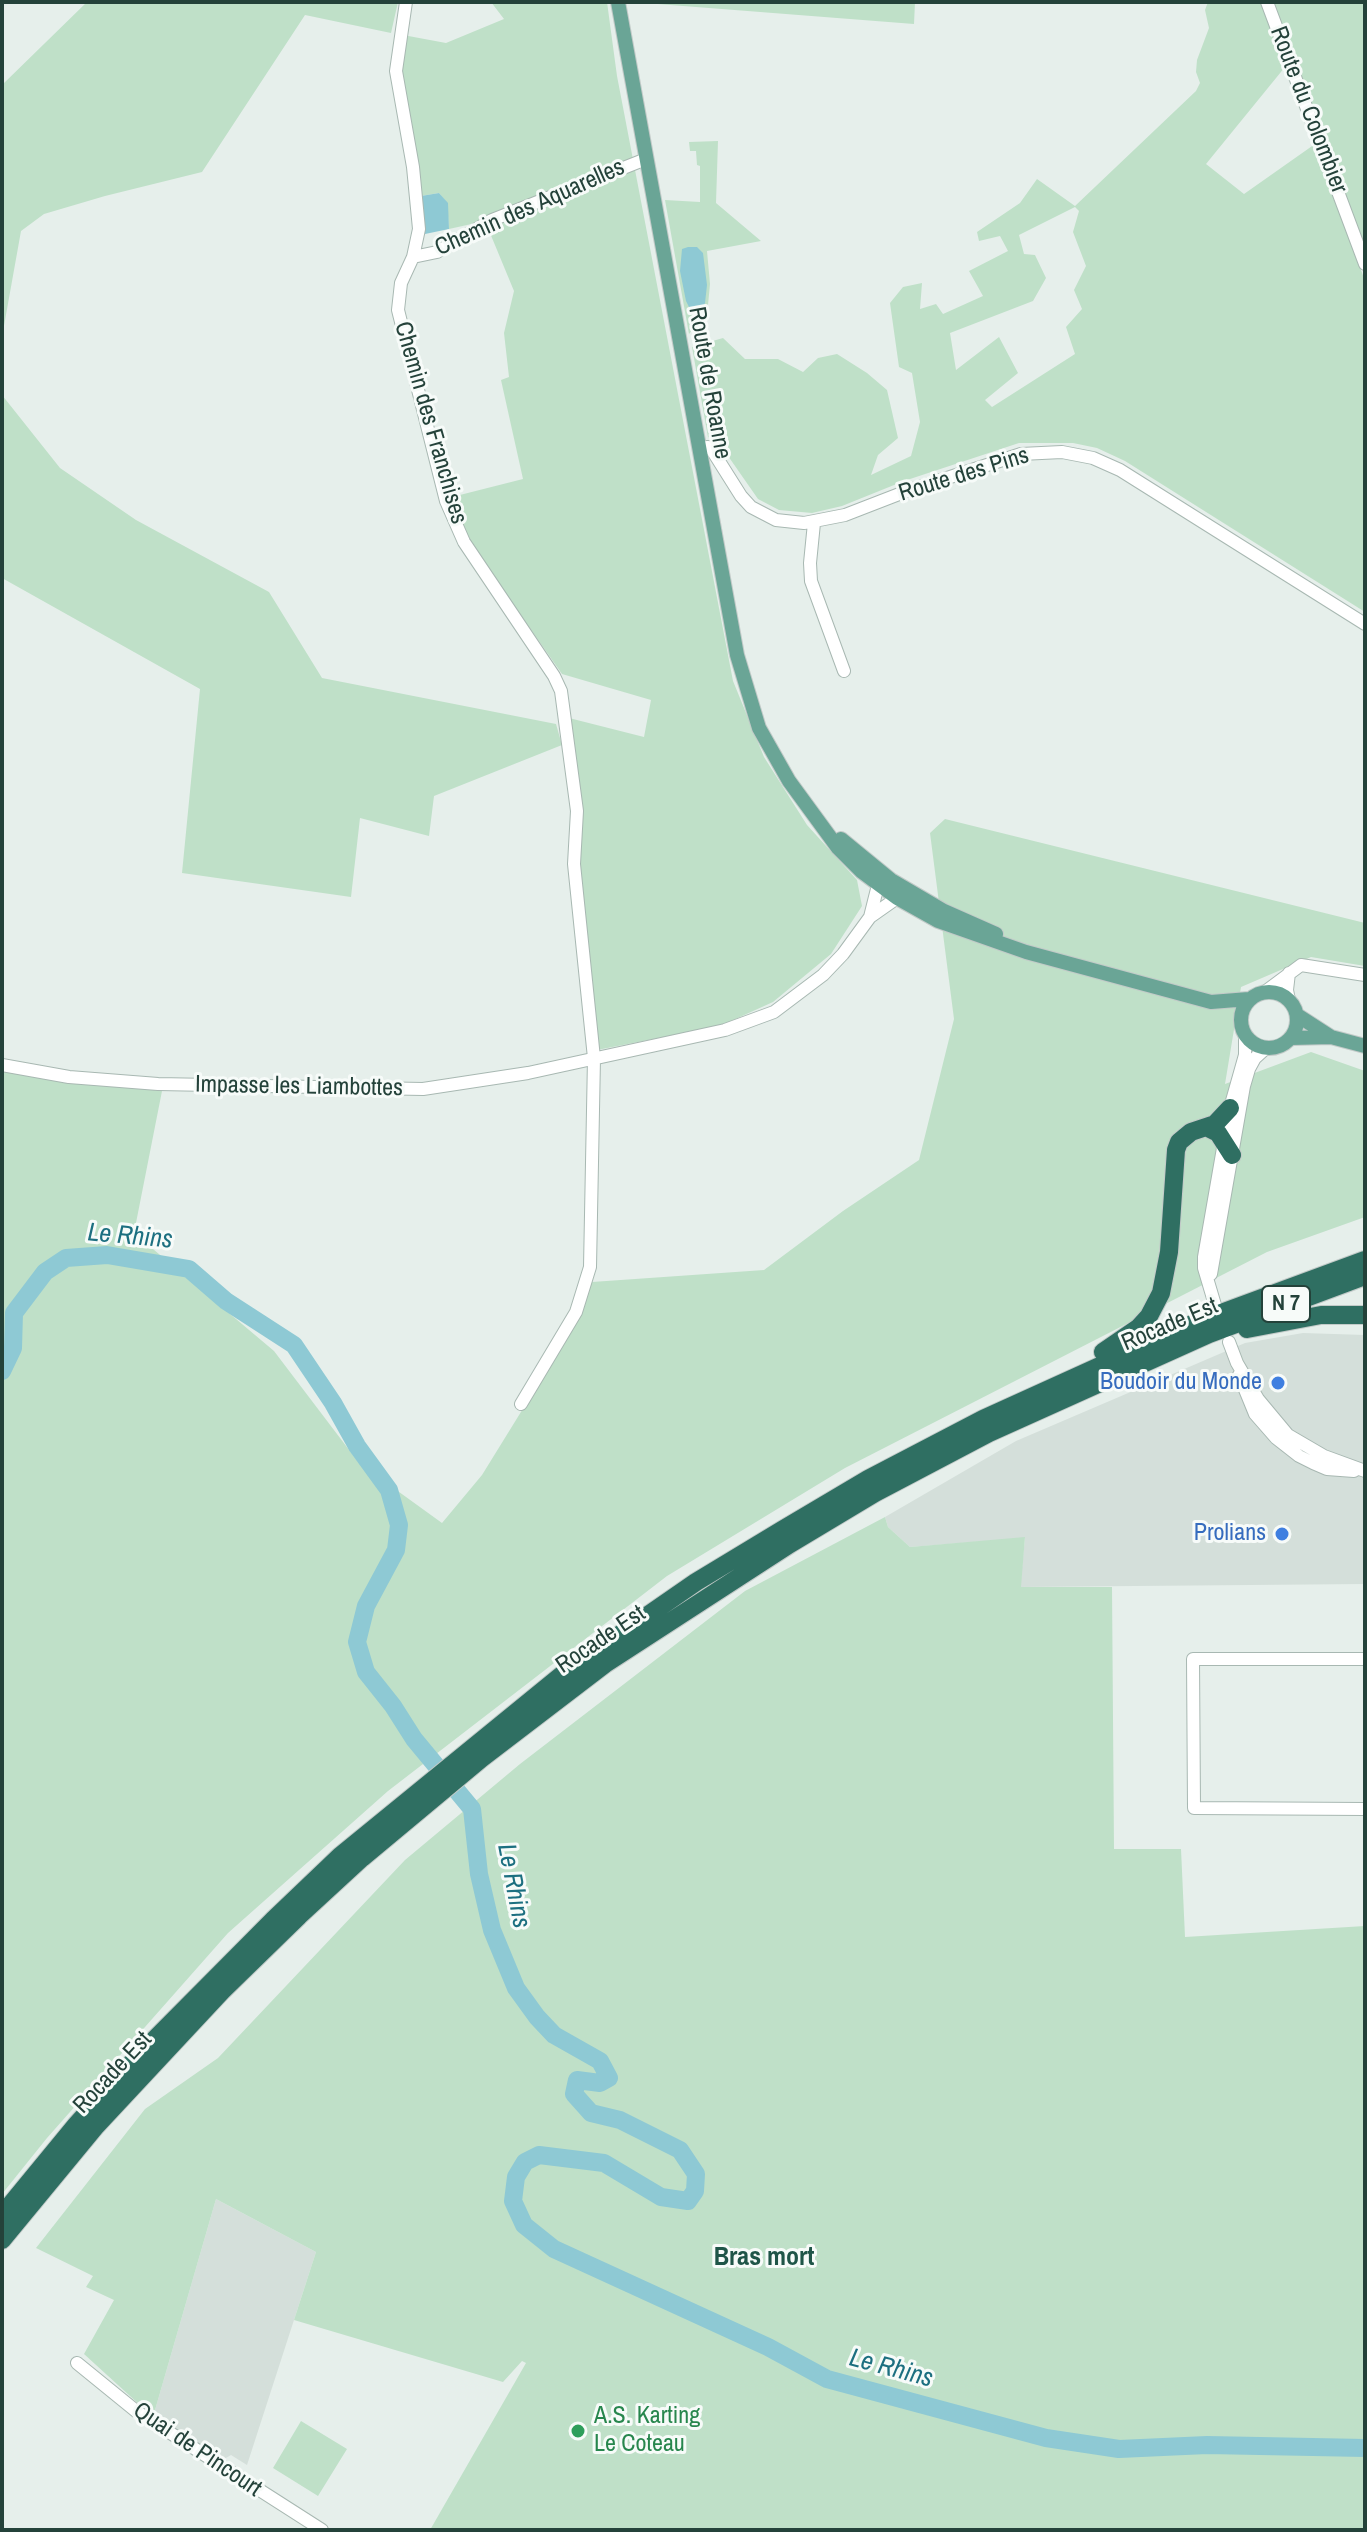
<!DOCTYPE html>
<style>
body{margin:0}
#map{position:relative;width:1367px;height:2532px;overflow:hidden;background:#e6efeb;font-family:"Archivo Narrow",sans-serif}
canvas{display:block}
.frame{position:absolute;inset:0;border:4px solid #24423a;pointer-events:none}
</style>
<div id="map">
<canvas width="1367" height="2532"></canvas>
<div class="frame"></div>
</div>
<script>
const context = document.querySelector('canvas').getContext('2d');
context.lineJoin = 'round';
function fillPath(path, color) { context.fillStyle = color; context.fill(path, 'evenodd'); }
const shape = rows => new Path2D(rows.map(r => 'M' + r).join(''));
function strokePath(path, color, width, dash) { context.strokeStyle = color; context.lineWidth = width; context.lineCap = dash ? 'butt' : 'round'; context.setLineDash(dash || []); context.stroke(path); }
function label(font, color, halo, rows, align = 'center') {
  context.font = font + ' "Archivo Narrow",sans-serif'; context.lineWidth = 6; context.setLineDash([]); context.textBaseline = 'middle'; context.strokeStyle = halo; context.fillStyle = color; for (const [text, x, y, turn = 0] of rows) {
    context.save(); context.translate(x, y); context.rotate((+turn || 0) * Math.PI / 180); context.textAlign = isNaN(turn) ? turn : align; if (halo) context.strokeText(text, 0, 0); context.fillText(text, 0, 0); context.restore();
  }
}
const built = shape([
 [1303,1333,1365,1335,1365,1584,1020,1587,1025,1538,910,1547,888,1527,885,1517,1016,1441,1245,1343],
 [216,2199,316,2252,247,2465,231,2455,219,2462,153,2417]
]);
const green = shape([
 [87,2,398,2,391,33,305,15,202,172,105,196,44,214,21,231,2,337,2,85],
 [491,2,607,2,617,76,733,681,764,757,807,825,857,880,862,906,831,954,773,1002,720,1026,597,1050,578,861,569,718,644,737,651,700,562,674,462,531,448,498,523,479,501,380,509,377,504,333,514,291,485,221,449,229,447,203,439,193,421,196,401,79,403,35,446,43,504,19],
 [632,2,915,2,914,24],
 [1208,2,1261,2,1285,67,1206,164,1244,194,1315,144,1365,281,1365,612,1125,461,1097,448,1073,443,1019,443,904,481,842,506,812,513,779,510,758,499,719,443,708,437,692,347,723,338,745,359,778,359,803,372,818,358,837,354,867,373,887,390,898,438,878,455,871,475,911,456,920,422,912,373,899,367,890,303,903,287,922,283,920,309,936,304,943,314,983,296,969,271,1008,251,1000,236,979,241,977,232,1020,203,1037,179,1075,206,1196,91,1200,83,1196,72,1197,60,1209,28,1205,10],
 [1075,207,1079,211,1073,232,1086,266,1074,290,1082,309,1066,327,1075,354,992,407,985,400,1018,373,999,337,956,370,950,333,1033,301,1046,278,1035,255,1024,254,1019,235],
 [1273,2,1365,2,1365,255],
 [718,141,716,203,761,241,707,251,710,284,708,305,700,321,689,334,665,200,700,202,700,166,697,165,696,151,690,151,689,142],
 [2,395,60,468,136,520,269,592,322,678,556,724,562,745,434,796,429,836,360,818,351,897,182,873,200,689,2,578],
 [945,819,1365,923,1365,966,1311,957,1241,987,1225,1084,1311,1052,1365,1071,1365,1217,1267,1252,845,1468,667,1576,388,1791,228,1933,47,2138,2,2194,2,1072,162,1091,134,1233,274,1351,359,1463,442,1523,482,1475,537,1386,592,1282,764,1270,843,1211,919,1160,954,1019,930,833],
 [885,1517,888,1527,910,1547,1025,1537,1021,1587,1112,1587,1114,1849,1181,1849,1185,1937,1365,1926,1365,2530,430,2530,526,2363,522,2361,503,2382,294,2320,316,2252,216,2199,153,2417,84,2354,114,2300,86,2287,93,2276,36,2248,145,2109,218,2058,405,1860,520,1764,745,1591],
 [301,2421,347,2449,318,2496,273,2468]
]);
const water = shape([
 [439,193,448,203,449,229,425,234,421,196],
 [688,247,697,247,703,253,707,285,705,303,698,318,695,319,686,301,680,271,682,249]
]);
const river = shape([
 [2,1371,13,1348,14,1313,45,1272,66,1258,107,1255,189,1269,226,1301,294,1345,333,1403,357,1446,389,1490,399,1525,396,1550,366,1606,357,1642,366,1672,393,1706,414,1739,472,1809,479,1874,492,1930,516,1988,537,2017,554,2035,600,2061,609,2078,600,2083,577,2080,574,2094,591,2113,620,2120,680,2150,696,2174,695,2191,688,2201,661,2197,604,2163,539,2155,525,2162,516,2177,513,2201,524,2225,554,2249,768,2347,827,2379,1046,2438,1119,2449,1207,2445,1365,2448]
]);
const minor = shape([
 [406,2,396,71,413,167,419,229,413,257,401,283,398,310,446,501,464,542,554,676,561,691,577,811,574,864,594,1058,590,1267,576,1312,521,1404],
 [1267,2,1365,264],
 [413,257,437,252,492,220,646,159],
 [699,448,708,447,712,450,741,496,751,507,776,520,804,523,845,515,907,491,1021,454,1062,452,1093,458,1120,470,1365,624],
 [814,523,810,563,811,581,844,671],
 [870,917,878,885],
 [1266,991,1301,965,1365,975],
 [1289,1000,1287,990,1289,973],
 [2,1065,69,1077,158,1084,423,1089,528,1073,725,1030,774,1012,823,975,843,954,870,917,897,898,898,893],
 [1211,1274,1244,1086,1249,1069,1255,1058,1266,1048],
 [1215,1305,1204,1268,1204,1257,1230,1108,1245,1055,1245,1035],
 [1229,1342,1237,1363,1258,1399,1288,1435,1324,1456,1365,1471],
 [1239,1375,1255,1414,1276,1438,1299,1456,1313,1463,1327,1469,1354,1471],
 [1365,1659,1193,1659,1194,1808,1365,1809],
 [77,2363,136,2411,322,2530]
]);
const major = shape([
 [618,2,737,655,759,728,789,781,838,848,862,872,897,898,938,921,1026,952,1211,1002,1249,999],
 [841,839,891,880,944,911,996,934],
 '1241 1020a28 28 0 1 1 56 0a28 28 0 1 1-56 0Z',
 [1297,1015,1331,1037],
 [1291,1038,1331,1037,1365,1046]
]);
const highway = shape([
 [1208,1128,1218,1133,1232,1155],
 [1247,1329,1321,1315,1365,1315],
 [1103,1352,1138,1328,1149,1316,1161,1293,1169,1252,1176,1150,1179,1142,1191,1132,1215,1124,1230,1108],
 [2,2215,76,2125,138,2056,273,1920,340,1856,563,1674,696,1582,782,1530,868,1479,983,1419,1197,1322,1365,1260],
 [2,2240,96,2126,222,1991,299,1916,362,1858,482,1758,605,1664,790,1544,875,1493,989,1433,1209,1334,1365,1276]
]);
const markers = [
 [1278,1383,8,"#3f7fe0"],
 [1282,1534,8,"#3f7fe0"],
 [578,2431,8,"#2e9e5b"]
];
const shields = [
 [1286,1304,48]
];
const shieldNames = [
 ["N 7",1286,1304]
];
const streetNames = [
 ["Route du Colombier",1308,110,69],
 ["Chemin des Aquarelles",530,208,-24],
 ["Route de Roanne",709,383,80],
 ["Chemin des Franchises",430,423,74],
 ["Route des Pins",964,475,-17],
 ["Impasse les Liambottes",299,1087,1],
 ["Rocade Est",1170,1325,-23],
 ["Rocade Est",601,1640,-34],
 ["Rocade Est",113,2073,-47],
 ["Quai de Pincourt",197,2450,34]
];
const shopNames = [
 ["Boudoir du Monde",1262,1383],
 ["Prolians",1266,1534]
];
const leisureNames = [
 ["A.S. Karting",594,2417],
 ["Le Coteau",594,2445]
];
const waterNames = [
 ["Le Rhins",130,1237,5],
 ["Le Rhins",513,1886,79],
 ["Le Rhins",891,2369,15]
];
const neighbourhoodNames = [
 ["Bras mort",764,2258]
];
fillPath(built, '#d4dfda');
fillPath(green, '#bfe0c8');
fillPath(water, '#8ec9d4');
strokePath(river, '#8ec9d4', 18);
strokePath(minor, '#a8b8b2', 14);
strokePath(major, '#c2cac8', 16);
strokePath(highway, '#c2cac8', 20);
strokePath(minor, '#fff', 12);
strokePath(major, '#6aa596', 14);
strokePath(highway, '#2f6f62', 18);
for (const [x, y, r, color] of markers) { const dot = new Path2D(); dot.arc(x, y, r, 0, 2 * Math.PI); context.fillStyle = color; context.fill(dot); strokePath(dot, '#f7fbf9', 3); }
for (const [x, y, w] of shields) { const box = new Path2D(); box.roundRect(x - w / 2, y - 18, w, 36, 6); context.fillStyle = '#f7fbf9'; context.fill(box); strokePath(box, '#24423a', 2); }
label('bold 22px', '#24423a', null, shieldNames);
label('24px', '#24423a', '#f7fbf9', streetNames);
label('24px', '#366cbe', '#f7fbf9', shopNames, 'right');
label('24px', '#27864d', '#f7fbf9', leisureNames, 'left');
label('italic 26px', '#1c6f80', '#f7fbf9', waterNames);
label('bold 26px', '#1f5548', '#f7fbf9', neighbourhoodNames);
</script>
